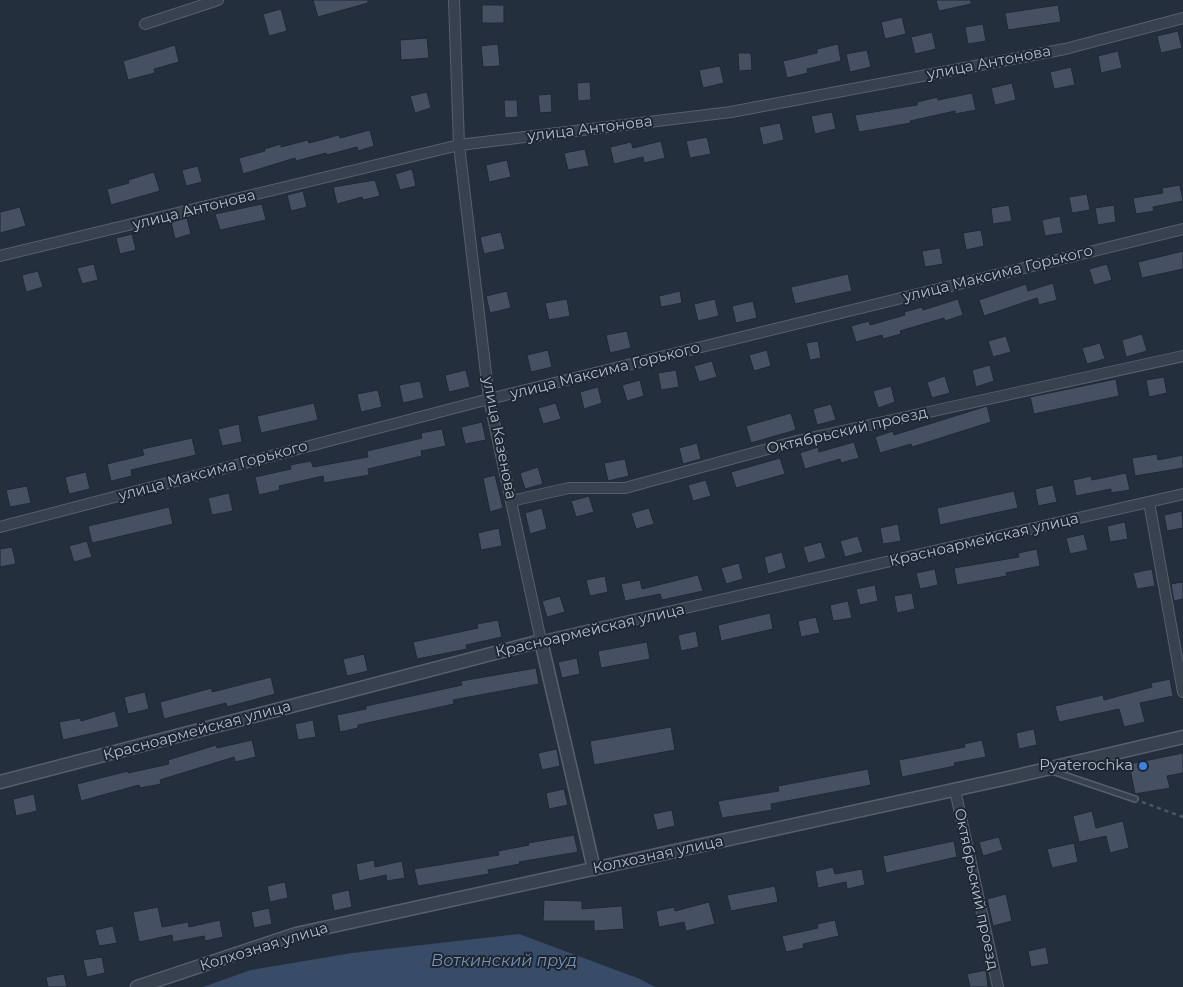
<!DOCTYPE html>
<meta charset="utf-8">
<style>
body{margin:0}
canvas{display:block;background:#242f3e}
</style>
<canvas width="1183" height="987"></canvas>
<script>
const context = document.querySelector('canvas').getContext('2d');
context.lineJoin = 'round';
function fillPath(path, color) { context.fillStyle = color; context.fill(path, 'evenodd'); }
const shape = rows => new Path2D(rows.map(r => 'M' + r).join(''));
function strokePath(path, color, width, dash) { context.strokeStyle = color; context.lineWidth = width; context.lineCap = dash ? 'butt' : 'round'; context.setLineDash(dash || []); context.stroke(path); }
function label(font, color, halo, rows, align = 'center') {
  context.font = font + ' Montserrat,sans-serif'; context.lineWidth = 4; context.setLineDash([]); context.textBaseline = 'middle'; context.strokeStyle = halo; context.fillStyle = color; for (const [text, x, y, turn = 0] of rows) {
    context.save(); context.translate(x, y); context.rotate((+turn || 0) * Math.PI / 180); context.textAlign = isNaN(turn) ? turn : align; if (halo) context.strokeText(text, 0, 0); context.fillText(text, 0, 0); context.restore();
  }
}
const water = shape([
 [519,934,640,979,655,987,203,987,251,970,352,953]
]);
const building = shape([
 [313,0,368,0,368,3,318,17,313,0],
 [936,0,971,0,971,4,939,11,936,0],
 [482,5,504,5,504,23,482,23,482,5],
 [1058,5,1061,22,1008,30,1005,13,1058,5],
 [281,9,287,31,269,36,263,14,281,9],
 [902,17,906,34,885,39,881,22,902,17],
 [983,24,986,41,968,44,965,27,983,24],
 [1178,31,1182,48,1161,53,1157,36,1178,31],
 [932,32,936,49,915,54,911,37,932,32],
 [427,38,429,58,401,60,400,40,427,38],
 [498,44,500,66,483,67,481,46,498,44],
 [838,44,841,61,807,69,808,73,787,78,783,61,817,53,817,49,838,44],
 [175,45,179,62,154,69,155,73,128,80,123,61,175,45],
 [867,50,871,67,850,72,846,54,867,50],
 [1118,51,1122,68,1101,73,1098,56,1118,51],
 [738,53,751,53,752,70,739,71,738,53],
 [720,66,724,83,703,88,699,70,720,66],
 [1071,67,1075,85,1054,89,1050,72,1071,67],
 [590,82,591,100,578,101,577,83,590,82],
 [1012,83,1016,100,995,105,991,88,1012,83],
 [427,92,431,108,415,113,410,96,427,92],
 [972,93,976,110,955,114,955,111,910,121,911,123,859,132,855,115,917,105,917,102,938,97,938,100,972,93],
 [551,94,552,112,540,113,538,95,551,94],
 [504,100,517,100,518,117,505,118,504,100],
 [832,112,836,129,815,134,811,116,832,112],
 [780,123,784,140,763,145,759,127,780,123],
 [370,130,374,146,358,151,357,147,327,155,326,153,296,161,295,158,243,174,239,158,265,151,264,149,281,144,281,147,308,140,309,143,339,135,340,138,370,130],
 [707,137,711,154,690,158,686,141,707,137],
 [661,141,665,158,644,163,643,157,614,164,610,147,631,142,633,148,661,141],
 [585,149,589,166,568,170,564,153,585,149],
 [507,160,511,177,489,182,486,165,507,160],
 [198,166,202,182,186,186,182,170,198,166],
 [412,169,416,186,400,190,395,174,412,169],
 [154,172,160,191,111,205,107,189,129,183,128,180,154,172],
 [375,180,380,196,363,200,362,197,337,204,333,187,375,180],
 [1180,185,1183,201,1153,207,1154,211,1136,214,1133,198,1163,193,1162,188,1180,185],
 [303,191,307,207,291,211,287,195,303,191],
 [1087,194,1090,210,1072,213,1069,197,1087,194],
 [262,204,266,220,220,230,215,214,262,204],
 [1009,205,1012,221,993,224,991,208,1009,205],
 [1114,205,1116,222,1098,225,1095,208,1114,205],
 [20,207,26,226,0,233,0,212,20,207],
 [1060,216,1063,233,1045,236,1042,220,1060,216],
 [187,218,191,234,175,239,171,222,187,218],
 [981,230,984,246,966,250,963,233,981,230],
 [501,232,505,249,484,254,480,237,501,232],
 [132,234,136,250,120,254,116,238,132,234],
 [940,248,943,264,925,267,922,251,940,248],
 [1183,251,1183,269,1142,278,1138,262,1183,251],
 [94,264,98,280,82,284,77,268,94,264],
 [1107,264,1112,280,1094,285,1089,269,1107,264],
 [38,271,43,287,26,292,22,275,38,271],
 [848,274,852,291,795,304,791,287,848,274],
 [1053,283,1057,300,1039,305,1037,298,984,316,979,300,1026,284,1028,291,1053,283],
 [507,291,511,308,490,313,486,296,507,291],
 [680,291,682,303,661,307,659,296,680,291],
 [567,299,570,316,549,320,545,303,567,299],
 [715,299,719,316,698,321,694,304,715,299],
 [958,299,963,315,945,321,944,318,900,331,901,334,883,339,882,335,856,342,851,326,869,321,870,325,905,315,904,312,922,307,923,310,958,299],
 [753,301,757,318,736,323,732,306,753,301],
 [627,331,631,348,610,353,606,335,627,331],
 [1142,334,1147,351,1126,357,1122,340,1142,334],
 [1006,336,1011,352,993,357,988,341,1006,336],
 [818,341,821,358,810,360,806,343,818,341],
 [1100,343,1105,359,1087,364,1082,348,1100,343],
 [548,350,552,367,531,372,527,355,548,350],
 [767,350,771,366,754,371,749,355,767,350],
 [712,361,717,377,699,382,694,366,712,361],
 [990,365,994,381,976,387,972,370,990,365],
 [466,370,470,387,449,392,445,375,466,370],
 [676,370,679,387,661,390,658,373,676,370],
 [945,376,950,393,932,398,927,382,945,376],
 [1164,377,1167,393,1149,397,1146,380,1164,377],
 [1116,379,1119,396,1034,414,1030,397,1116,379],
 [640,380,644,396,627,401,622,385,640,380],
 [420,381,424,398,403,403,399,385,420,381],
 [891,386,895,402,878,408,873,391,891,386],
 [598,387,602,403,584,409,580,392,598,387],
 [378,390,382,407,361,412,357,394,378,390],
 [314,403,318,420,261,433,257,416,314,403],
 [556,403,561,419,543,424,538,408,556,403],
 [831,404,836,420,817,425,813,409,831,404],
 [987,406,991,422,912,447,911,444,880,453,875,437,893,431,894,435,987,406],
 [791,413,796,430,751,443,746,426,791,413],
 [482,422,486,440,465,444,461,427,482,422],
 [239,424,242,442,222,446,218,429,239,424],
 [442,429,446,446,421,451,422,456,368,469,369,475,324,483,323,476,279,486,280,490,259,495,255,477,291,469,290,465,311,461,313,467,368,457,367,451,422,438,421,433,442,429],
 [192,438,196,455,131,470,132,476,111,481,107,464,144,455,142,449,192,438],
 [854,442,859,458,841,463,840,459,805,469,800,453,818,447,819,452,854,442],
 [697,443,701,459,683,464,679,448,697,443],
 [1157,454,1158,460,1183,455,1183,468,1135,476,1132,458,1157,454],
 [780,458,785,474,736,488,731,472,780,458],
 [625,459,629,476,608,481,604,463,625,459],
 [538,467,543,484,525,489,520,473,538,467],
 [86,472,90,489,69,494,65,477,86,472],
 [1126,473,1130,490,1111,493,1111,489,1076,496,1073,480,1091,476,1092,480,1126,473],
 [495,475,503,508,490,512,483,478,495,475],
 [706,480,711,496,693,501,688,485,706,480],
 [1053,485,1057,502,1038,506,1035,489,1053,485],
 [27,486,31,503,10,507,6,490,27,486],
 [1014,491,1018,508,940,525,937,508,1014,491],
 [229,493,233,511,212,515,208,498,229,493],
 [589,496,594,512,576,517,571,501,589,496],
 [169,507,173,524,92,543,88,526,169,507],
 [542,508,547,529,530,534,525,513,542,508],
 [649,508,654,524,636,529,631,513,649,508],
 [1182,511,1183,528,1167,531,1164,515,1182,511],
 [1125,522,1128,539,1110,542,1107,526,1125,522],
 [898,524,901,541,883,544,880,528,898,524],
 [499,528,502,546,481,550,478,533,499,528],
 [1084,534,1088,550,1070,554,1066,538,1084,534],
 [858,536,863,552,845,557,840,541,858,536],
 [87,541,92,557,74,562,69,546,87,541],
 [821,542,826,558,808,563,803,547,821,542],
 [12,547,16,564,0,567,0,549,12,547],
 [1037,549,1040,566,1006,573,1007,576,957,585,954,568,1019,557,1018,553,1037,549],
 [782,552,786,568,768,574,764,557,782,552],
 [739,563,743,579,726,584,721,568,739,563],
 [935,569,938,585,920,589,916,573,935,569],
 [1152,569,1155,586,1137,589,1133,573,1152,569],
 [698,575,703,591,662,600,660,594,625,601,621,584,640,580,642,589,698,575],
 [605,576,608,592,590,596,586,580,605,576],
 [1183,582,1183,599,1174,601,1171,584,1183,582],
 [875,585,878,601,860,605,856,589,875,585],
 [912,593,915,609,897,613,894,596,912,593],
 [560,596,565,612,547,617,542,601,560,596],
 [848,601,852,618,833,621,830,605,848,601],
 [770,613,773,629,721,641,718,625,770,613],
 [816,617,820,633,801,637,798,621,816,617],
 [498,620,502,637,466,645,467,649,417,659,413,642,478,628,477,624,498,620],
 [696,631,699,647,681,651,678,635,696,631],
 [647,642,650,659,601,668,598,651,647,642],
 [364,654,368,671,347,676,343,659,364,654],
 [577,658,580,674,562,678,558,662,577,658],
 [536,668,539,684,453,700,454,704,358,725,358,728,340,732,337,715,366,709,366,706,462,685,461,681,536,668],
 [271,677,275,694,227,707,226,703,164,719,160,702,212,688,212,692,271,677],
 [1170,679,1173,696,1140,703,1145,722,1124,727,1119,709,1059,722,1055,706,1103,695,1104,700,1152,687,1151,683,1170,679],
 [145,692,149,709,128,714,124,697,145,692],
 [115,711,119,727,63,740,59,722,80,718,81,721,115,711],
 [313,720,316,737,298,740,295,724,313,720],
 [671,727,675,750,594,765,590,741,671,727],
 [1034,729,1037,745,1019,749,1016,733,1034,729],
 [252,740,256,757,235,762,234,757,160,780,161,784,140,788,139,785,81,801,77,784,128,771,128,773,169,764,168,760,216,745,217,748,252,740],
 [982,740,986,757,954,763,955,766,902,777,899,760,965,747,964,744,982,740],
 [557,749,560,766,542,770,538,753,557,749],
 [1183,753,1183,773,1167,776,1170,788,1135,794,1129,764,1183,753],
 [868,769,871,785,771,804,772,810,722,818,718,801,779,791,778,786,868,769],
 [564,789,568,805,549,809,546,793,564,789],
 [34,794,37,811,16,816,13,799,34,794],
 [672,810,675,826,657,830,653,814,672,810],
 [1092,811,1096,828,1123,821,1129,848,1110,853,1106,836,1079,842,1073,816,1092,811],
 [574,835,578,852,519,862,520,864,488,870,489,874,418,886,414,869,499,855,498,851,529,845,528,843,574,835],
 [999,837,1003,850,983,856,979,842,999,837],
 [954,841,957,857,886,873,883,856,954,841],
 [1074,843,1078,862,1052,868,1047,849,1074,843],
 [374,860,375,867,402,861,405,878,387,881,386,875,359,881,356,864,374,860],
 [833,867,835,874,862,869,865,885,847,889,846,882,818,888,815,871,833,867],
 [285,882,288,898,270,902,267,886,285,882],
 [775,886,778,902,731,911,727,895,775,886],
 [349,890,352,907,334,911,331,894,349,890],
 [1006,894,1012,921,993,926,987,899,1006,894],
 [544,900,582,901,582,909,622,906,624,929,594,931,594,921,543,921,544,900],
 [709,902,715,924,686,931,684,922,659,927,656,911,674,907,675,911,709,902],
 [158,907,162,927,188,922,189,927,220,920,223,937,205,941,204,936,173,942,172,935,139,942,133,912,158,907],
 [269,908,272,924,254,928,251,912,269,908],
 [835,920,839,936,803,944,804,948,786,952,782,936,818,928,817,924,835,920],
 [113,926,117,943,99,946,95,930,113,926],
 [1046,947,1049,964,1031,967,1028,951,1046,947],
 [102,957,105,973,87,977,83,960,102,957],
 [986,970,988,987,970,987,967,974,986,970],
 [64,974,67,987,48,987,46,977,64,974]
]);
const path = shape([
 [1142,802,1183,817]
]);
const service = shape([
 [1052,771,1135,799]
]);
const minor = shape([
 [454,0,459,145,489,399,541,641,1183,494],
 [145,24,218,0],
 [0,256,459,145,731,112,1065,49,1183,18],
 [511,501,569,488,625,488,797,441,1183,356],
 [1149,502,1183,692],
 [0,527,489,399,1183,229],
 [955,790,998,987]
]);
const tertiary = shape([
 [0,782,541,641,594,869],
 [137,987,296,934,1008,778,1183,737]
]);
const markers = [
 [1143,766,5,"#3f7fe0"]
];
const streetNames = [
 ["улица Антонова",989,63,-11],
 ["улица Антонова",590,129,-7],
 ["улица Антонова",194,210,-14],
 ["улица Максима Горького",998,274,-14],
 ["улица Максима Горького",605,371,-14],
 ["Октябрьский проезд",847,431,-13],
 ["улица Казенова",499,438,79],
 ["улица Максима Горького",213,471,-15],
 ["Красноармейская улица",984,540,-13],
 ["Красноармейская улица",590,631,-13],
 ["Красноармейская улица",197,731,-15],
 ["Колхозная улица",658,855,-12],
 ["Октябрьский проезд",976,889,78],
 ["Колхозная улица",264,947,-17]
];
const poiNames = [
 ["Pyaterochka",1133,766]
];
const waterNames = [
 ["Воткинский пруд",504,961]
];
fillPath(water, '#394c67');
fillPath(building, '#455162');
strokePath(building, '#1f2835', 1);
strokePath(service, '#565f6c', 8);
strokePath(minor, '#565f6c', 12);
strokePath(tertiary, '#565f6c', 15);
strokePath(path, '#44595c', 2.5, [4, 4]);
strokePath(service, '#38414e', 5);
strokePath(minor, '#38414e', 10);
strokePath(tertiary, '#38414e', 12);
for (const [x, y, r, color] of markers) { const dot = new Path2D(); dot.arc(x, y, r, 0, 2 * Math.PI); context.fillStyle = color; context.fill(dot); strokePath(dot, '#1d2633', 2); }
label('15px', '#b4bcc9', '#1d2633', streetNames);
label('15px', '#b4bcc9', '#1d2633', poiNames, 'right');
label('italic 16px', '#7c92b1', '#1d2633', waterNames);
</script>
